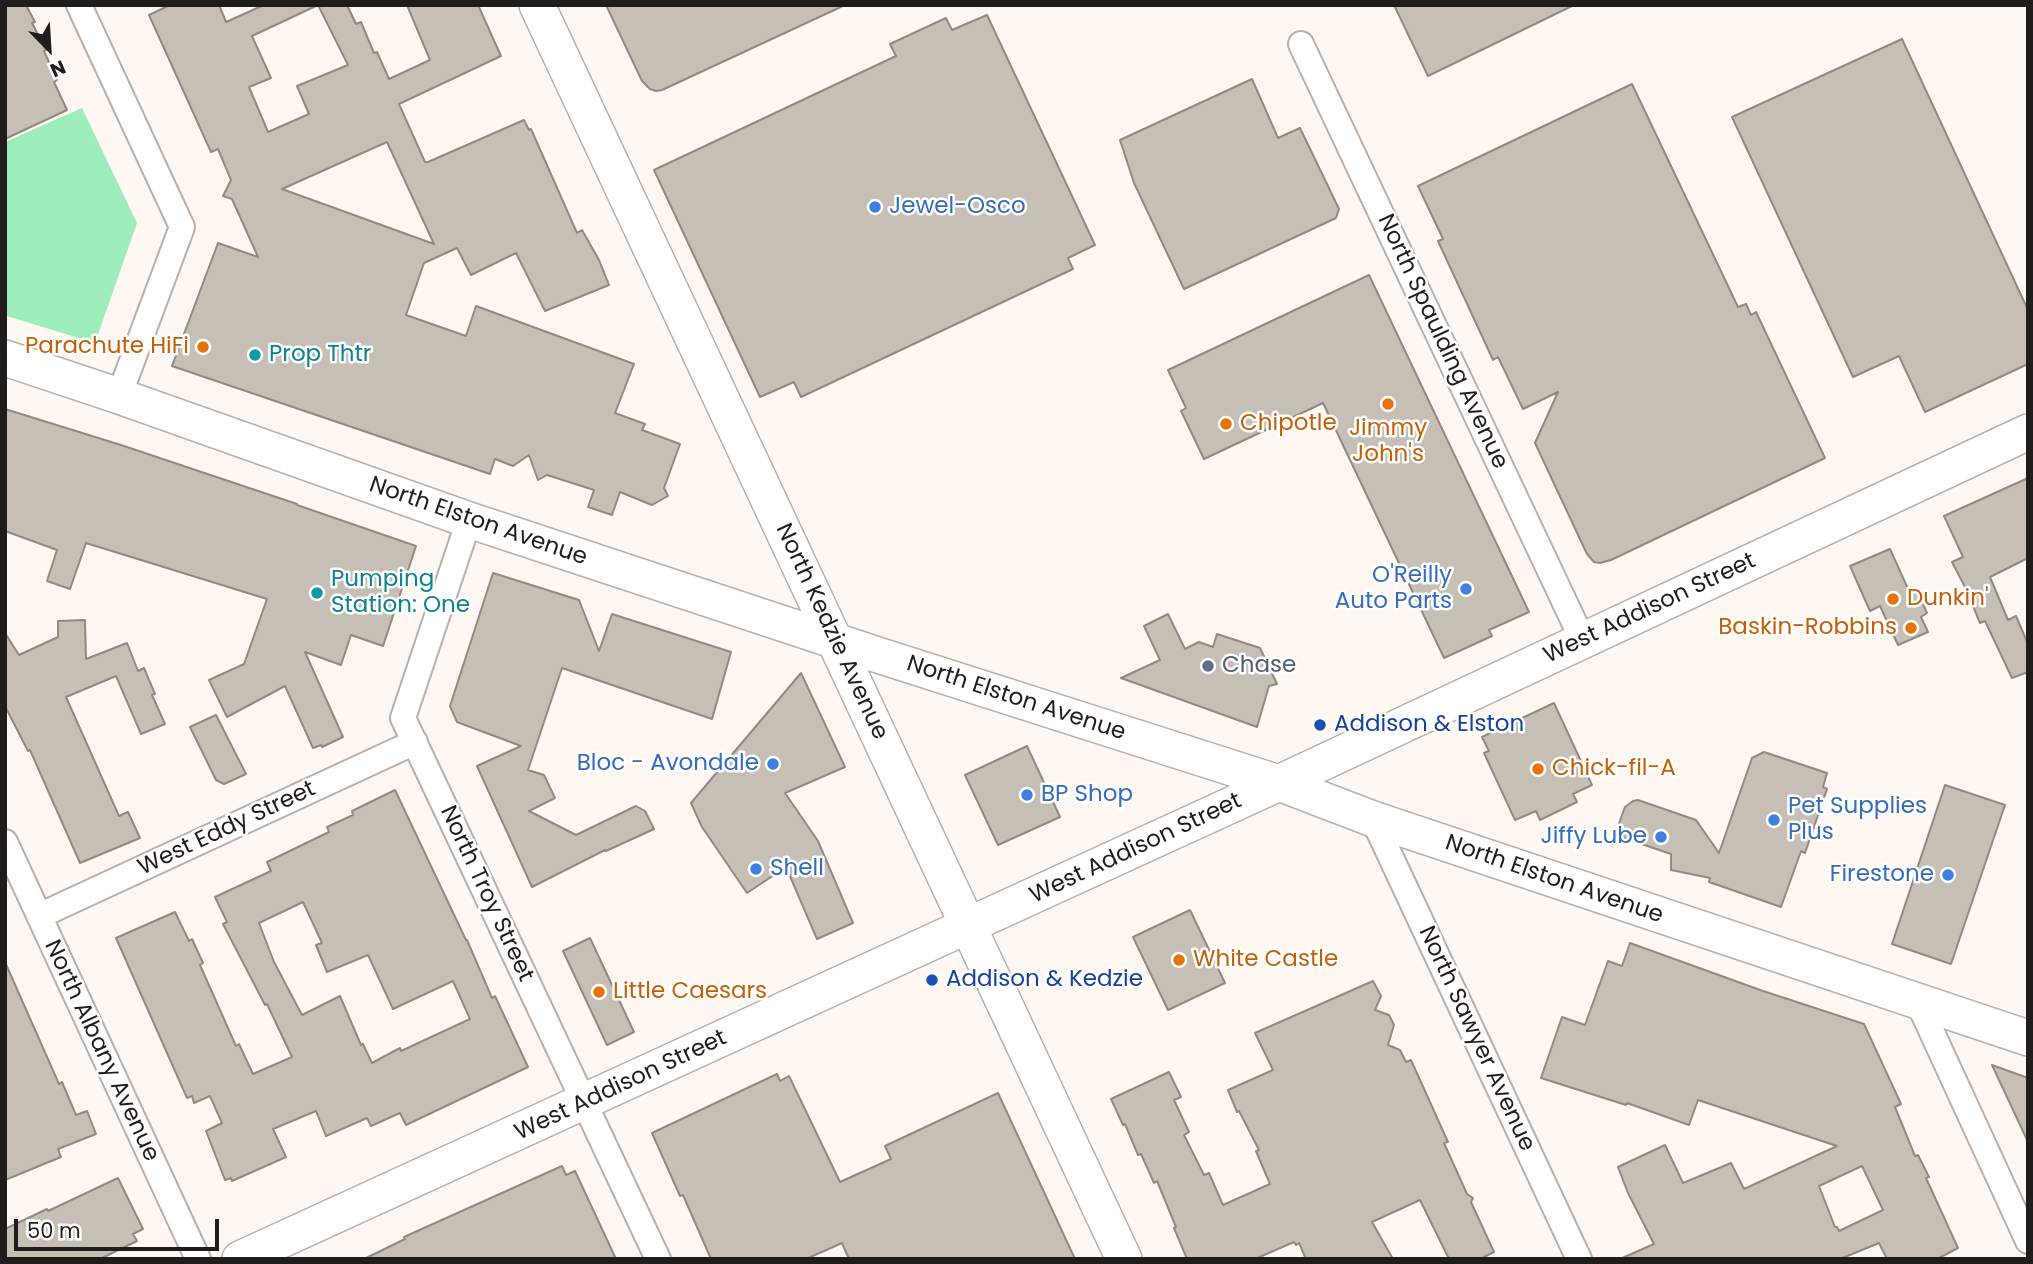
<!DOCTYPE html>
<style>
body{margin:0}
#map{position:relative;width:2033px;height:1264px;overflow:hidden;background:#fff7f1;font-family:Poppins,sans-serif}
canvas{display:block}
.frame{position:absolute;inset:0;border:7px solid #1f1c19;pointer-events:none}
.north{position:absolute;left:14px;top:14px;width:70px;height:70px;-webkit-text-stroke:5px #fff;paint-order:stroke;rotate:156deg;font-size:19px;font-weight:700;line-height:28px;text-align:center;color:#1f1c19}
.north::after{content:'';display:block;margin:auto;width:24px;height:32px;background:#1f1c19;clip-path:polygon(50% 0,100% 100%,50% 72%,0 100%)}
.scale{position:absolute;left:14px;top:1219px;width:205px;height:32px;box-sizing:border-box;border:4px solid #1f1c19;border-top:0;padding-left:9px;font-size:21px;line-height:24px;white-space:nowrap;color:#1f1c19;-webkit-text-stroke:5px #fff;paint-order:stroke}
</style>
<div id="map">
<canvas width="2033" height="1264"></canvas>
<div class="frame"></div>
<div class="north">N</div>
<div class="scale">50 m</div>
</div>
<script>
const context = document.querySelector('canvas').getContext('2d');
context.lineJoin = 'round';
function fillPath(path, color) { context.fillStyle = color; context.fill(path, 'evenodd'); }
const shape = rows => new Path2D(rows.map(r => 'M' + r).join(''));
function strokePath(path, color, width, dash) { context.strokeStyle = color; context.lineWidth = width; context.lineCap = dash ? 'butt' : 'round'; context.setLineDash(dash || []); context.stroke(path); }
function label(font, color, halo, rows, align = 'center') {
  context.font = font + ' Poppins,sans-serif'; context.lineWidth = 5; context.setLineDash([]); context.textBaseline = 'middle'; context.strokeStyle = halo; context.fillStyle = color; for (const [text, x, y, turn = 0] of rows) {
    context.save(); context.translate(x, y); context.rotate((+turn || 0) * Math.PI / 180); context.textAlign = isNaN(turn) ? turn : align; if (halo) context.strokeText(text, 0, 0); context.fillText(text, 0, 0); context.restore();
  }
}
const green = shape([
 [82,108,137,223,95,343,7,316,5,313,5,142]
]);
const building = shape([
 [5,5,26,5,35,22,32,23,46,50,44,51,57,80,54,82,67,110,5,139,5,5],
 [170,5,219,5,226,22,264,5,347,5,356,24,361,22,374,53,377,52,389,79,430,60,407,5,478,5,501,56,399,104,425,162,428,162,524,120,529,130,531,129,577,233,582,230,599,260,609,285,545,311,516,253,471,275,457,248,424,263,406,315,466,336,476,306,634,364,615,413,645,424,642,430,680,444,664,488,668,496,652,505,620,492,612,515,588,507,594,490,547,475,538,480,529,455,513,466,495,459,490,474,172,366,218,243,258,257,232,199,223,196,231,180,218,149,211,152,149,15,170,5],
 [318,5,348,65,297,86,309,114,268,132,249,87,271,78,252,36,318,5],
 [387,142,434,244,282,189,387,142],
 [606,5,845,5,662,90,656,91,650,89,642,81,606,5],
 [1394,5,1574,5,1428,76,1394,5],
 [987,15,1095,245,1068,258,1073,269,801,397,794,382,760,397,654,170,896,56,890,44,946,18,952,30,987,15],
 [1902,39,2028,310,2028,364,1925,412,1899,356,1853,377,1732,117,1902,39],
 [1252,79,1278,138,1300,128,1339,209,1336,218,1184,289,1134,183,1120,140,1252,79],
 [1632,84,1738,307,1746,304,1751,315,1756,312,1825,458,1611,560,1600,563,1594,562,1587,554,1535,443,1558,392,1523,409,1498,357,1493,360,1438,241,1443,239,1418,186,1632,84],
 [1369,275,1529,612,1489,630,1492,636,1444,658,1323,403,1204,459,1181,411,1186,408,1168,370,1369,275],
 [5,409,121,445,297,504,297,505,416,546,383,646,351,635,341,665,305,652,343,737,322,747,321,745,313,748,285,686,227,717,209,680,244,664,267,599,86,543,70,589,47,581,57,550,5,531,5,409],
 [2028,478,2028,558,1990,577,2008,620,2016,616,2028,644,2028,672,2012,678,1985,621,1980,623,1966,589,1952,562,1963,557,1944,516,2028,478],
 [1890,549,1909,591,1916,588,1927,613,1921,617,1928,632,1898,645,1880,606,1870,611,1850,566,1890,549],
 [493,573,579,600,599,651,612,614,731,652,712,719,562,668,528,770,544,775,555,798,529,811,576,835,636,806,645,811,654,829,606,851,605,850,532,887,477,766,521,746,457,722,450,706,493,573],
 [1168,614,1185,649,1199,642,1213,647,1217,634,1260,648,1277,684,1269,686,1257,727,1121,678,1160,660,1144,626,1168,614],
 [85,620,86,659,127,643,138,671,144,668,155,694,152,695,165,724,141,734,116,676,66,697,119,816,128,812,140,838,80,863,30,750,28,751,5,706,5,633,19,655,58,637,58,621,85,620],
 [801,673,845,767,785,793,818,841,853,923,817,939,786,867,747,893,702,827,691,803,801,673],
 [1554,703,1592,785,1573,794,1577,802,1540,820,1536,811,1515,820,1484,753,1489,751,1482,737,1554,703],
 [216,715,246,774,224,784,216,780,190,727,216,715],
 [1027,746,1060,817,998,845,965,775,1027,746],
 [1764,752,1827,773,1823,787,1827,789,1805,853,1801,851,1781,907,1709,882,1710,878,1671,870,1671,854,1624,838,1617,829,1625,807,1633,801,1638,800,1696,820,1719,853,1752,758,1764,752],
 [1945,785,2005,805,1951,964,1892,944,1945,785],
 [395,790,466,940,467,940,492,998,495,996,528,1067,406,1125,400,1113,371,1126,367,1118,326,1136,316,1111,273,1129,286,1157,232,1181,231,1178,225,1180,206,1131,222,1123,210,1096,194,1103,192,1096,187,1098,116,938,175,912,189,941,192,939,203,963,200,965,236,1046,239,1044,253,1074,292,1057,267,1004,265,1005,223,924,227,922,215,897,271,871,267,862,329,832,327,827,353,815,352,811,395,790],
 [303,902,322,943,316,945,327,972,368,955,393,1009,453,981,470,1019,401,1051,400,1048,372,1063,363,1044,361,1045,340,996,302,1015,274,962,259,923,303,902],
 [1190,910,1225,983,1168,1010,1133,937,1190,910],
 [590,938,634,1032,607,1045,563,951,590,938],
 [1630,943,1763,991,1864,1024,1901,1104,1895,1107,1915,1156,1918,1155,1929,1177,1926,1178,1958,1248,1937,1259,1887,1259,1879,1243,1840,1259,1620,1259,1654,1244,1628,1193,1618,1167,1665,1145,1683,1183,1731,1163,1744,1189,1837,1146,1698,1100,1689,1125,1627,1103,1626,1105,1541,1078,1562,1017,1585,1025,1608,961,1622,966,1630,943],
 [1862,1166,1883,1210,1839,1231,1837,1227,1835,1227,1819,1186,1862,1166],
 [5,962,59,1084,62,1082,76,1115,87,1111,96,1134,58,1149,61,1157,5,1180,5,962],
 [1373,981,1381,996,1375,1010,1389,1015,1394,1025,1388,1045,1400,1050,1406,1062,1411,1060,1448,1142,1444,1143,1467,1194,1473,1198,1471,1202,1494,1252,1480,1259,1449,1259,1420,1200,1372,1222,1393,1259,1306,1259,1299,1243,1296,1245,1294,1242,1255,1259,1187,1259,1174,1228,1176,1227,1157,1181,1154,1183,1141,1154,1138,1155,1125,1124,1123,1125,1111,1099,1169,1072,1181,1097,1174,1100,1189,1132,1184,1135,1204,1175,1209,1173,1223,1205,1270,1184,1256,1151,1259,1150,1239,1111,1237,1112,1228,1090,1273,1070,1255,1033,1373,981],
 [1992,1065,2028,1078,2028,1142,1992,1065],
 [777,1074,780,1081,789,1076,840,1182,891,1159,885,1146,998,1093,1075,1259,849,1259,842,1243,806,1259,711,1259,683,1195,680,1196,652,1133,777,1074],
 [562,1166,566,1175,575,1171,616,1259,364,1259,405,1239,404,1237,562,1166],
 [118,1178,143,1229,133,1234,137,1241,100,1259,5,1259,5,1229,47,1209,48,1211,118,1178]
]);
const minor = shape([
 [79,5,182,227,119,396],
 [1301,44,1583,641],
 [469,520,403,718,658,1259],
 [1373,819,1579,1259],
 [5,842,198,1259],
 [39,916,415,742],
 [1918,1002,2028,1241]
]);
const secondary = shape([
 [537,5,1124,1259],
 [5,358,119,396,469,520,881,656,1279,783,1373,819,2028,1038],
 [240,1259,1279,783,2028,432]
]);
const markers = [
 [875,207,7,"#3f7fe0"],
 [203,347,7,"#e8710a"],
 [255,355,7,"#0f9aa8"],
 [1388,404,7,"#e8710a"],
 [1226,424,7,"#e8710a"],
 [1466,589,7,"#3f7fe0"],
 [317,593,7,"#0f9aa8"],
 [1893,599,7,"#e8710a"],
 [1911,628,7,"#e8710a"],
 [1208,666,7,"#5c6f8a"],
 [1320,725,7,"#1a4fb4"],
 [773,764,7,"#3f7fe0"],
 [1538,769,7,"#e8710a"],
 [1027,795,7,"#3f7fe0"],
 [1774,820,7,"#3f7fe0"],
 [1661,837,7,"#3f7fe0"],
 [756,869,7,"#3f7fe0"],
 [1948,875,7,"#3f7fe0"],
 [1179,960,7,"#e8710a"],
 [932,980,7,"#1a4fb4"],
 [599,992,7,"#e8710a"]
];
const shopNames = [
 ["Jewel-Osco",889,207],
 ["O'Reilly",1452,576,"right"],
 ["Auto Parts",1452,602,"right"],
 ["Bloc - Avondale",759,764,"right"],
 ["BP Shop",1041,795],
 ["Pet Supplies",1788,807],
 ["Plus",1788,833],
 ["Jiffy Lube",1647,837,"right"],
 ["Shell",770,869],
 ["Firestone",1934,875,"right"]
];
const streetNames = [
 ["North Spaulding Avenue",1442,342,65],
 ["North Elston Avenue",478,522,19],
 ["West Addison Street",1650,609,-25],
 ["North Kedzie Avenue",831,632,65],
 ["North Elston Avenue",1016,699,18],
 ["West Eddy Street",227,829,-25],
 ["West Addison Street",1136,849,-25],
 ["North Elston Avenue",1554,880,19],
 ["North Troy Street",486,894,65],
 ["North Sawyer Avenue",1476,1039,65],
 ["North Albany Avenue",101,1051,65],
 ["West Addison Street",621,1086,-25]
];
const foodNames = [
 ["Parachute HiFi",189,347,"right"],
 ["Chipotle",1240,424],
 ["Jimmy",1388,429,"center"],
 ["John's",1388,455,"center"],
 ["Dunkin'",1907,599],
 ["Baskin-Robbins",1897,628,"right"],
 ["Chick-fil-A",1552,769],
 ["White Castle",1193,960],
 ["Little Caesars",613,992]
];
const cultureNames = [
 ["Prop Thtr",269,355],
 ["Pumping",331,580],
 ["Station: One",331,606]
];
const serviceNames = [
 ["Chase",1222,666]
];
const transitNames = [
 ["Addison & Elston",1334,725],
 ["Addison & Kedzie",946,980]
];
fillPath(green, '#9cedb9');
fillPath(building, '#c5bfb6');
strokePath(building, '#908a82', 2);
strokePath(minor, '#b9b0aa', 28);
strokePath(secondary, '#b9b0aa', 38);
strokePath(minor, '#fff', 24);
strokePath(secondary, '#fff', 35);
for (const [x, y, r, color] of markers) { const dot = new Path2D(); dot.arc(x, y, r, 0, 2 * Math.PI); context.fillStyle = color; context.fill(dot); strokePath(dot, '#fff', 2.5); }
label('23px', '#366cbe', '#fff', shopNames, 'left');
label('23px', '#1f1c19', '#fff', streetNames);
label('23px', '#c56008', '#fff', foodNames, 'left');
label('23px', '#0d838f', '#fff', cultureNames, 'left');
label('23px', '#4e5e75', '#fff', serviceNames, 'left');
label('23px', '#164399', '#fff', transitNames, 'left');
</script>
